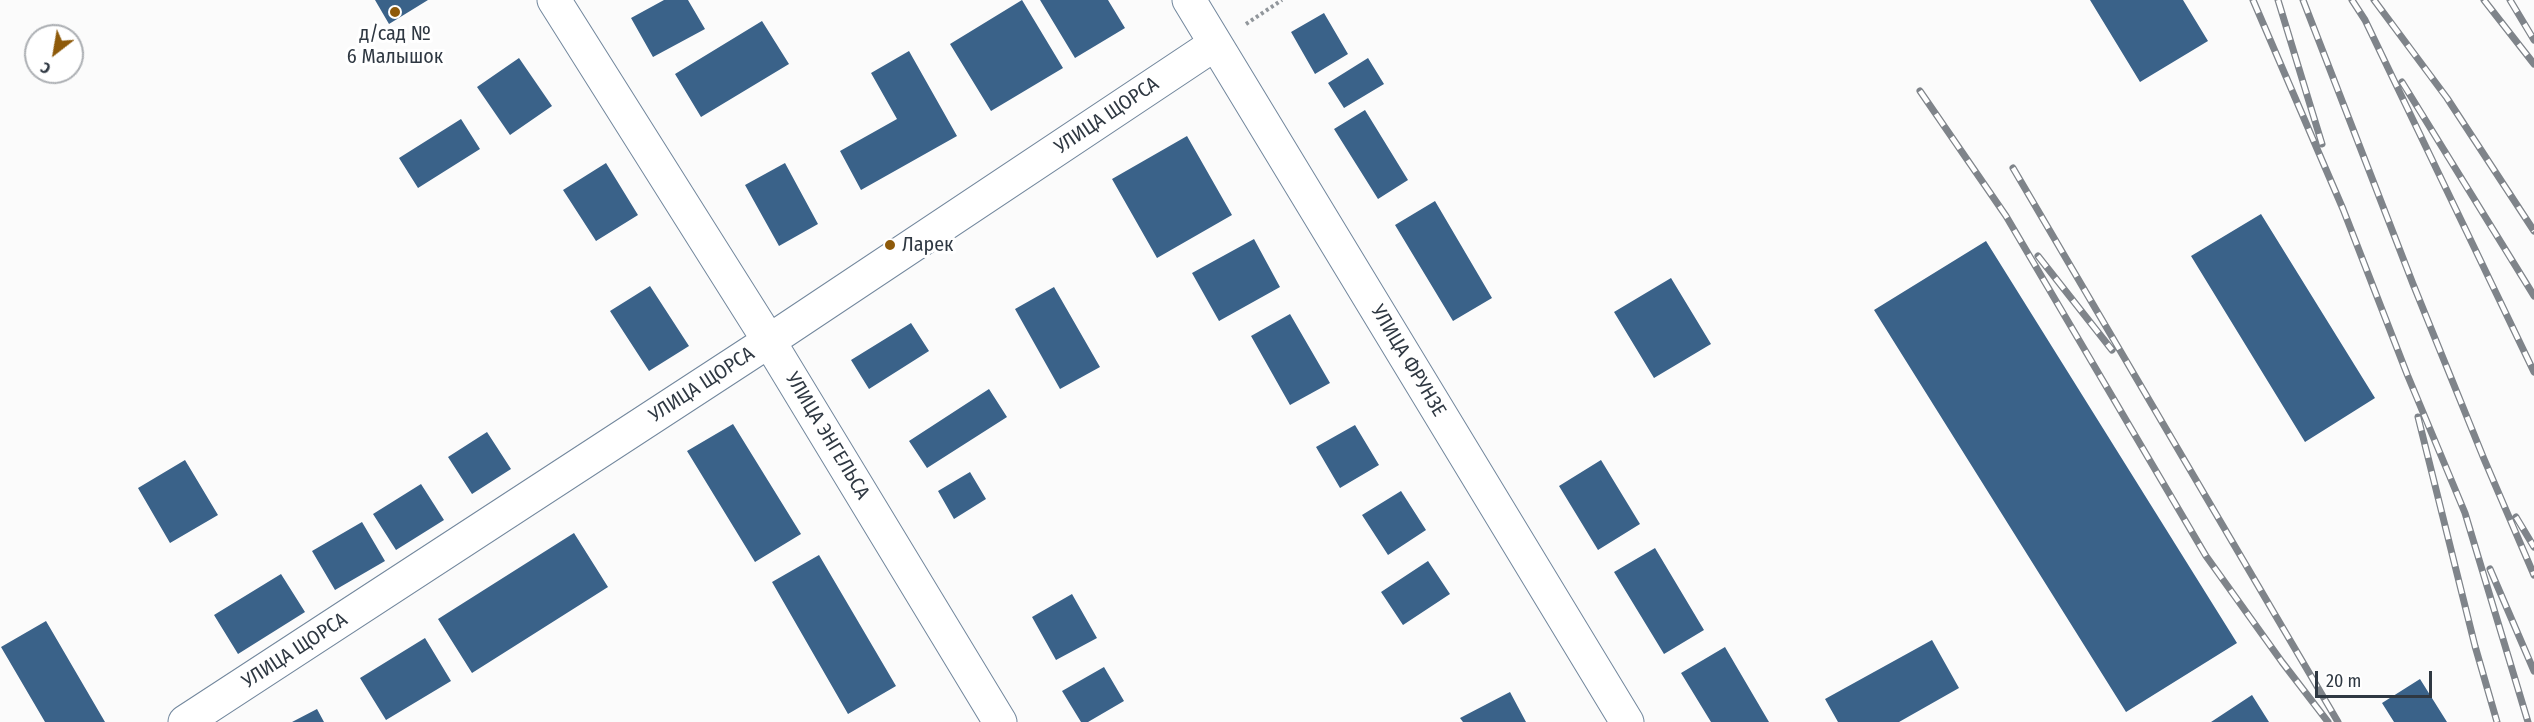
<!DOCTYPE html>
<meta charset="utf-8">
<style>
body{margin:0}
#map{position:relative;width:2534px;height:722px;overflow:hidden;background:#fbfbfb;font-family:"Fira Sans Condensed",sans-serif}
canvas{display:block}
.north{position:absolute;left:24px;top:24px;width:60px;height:60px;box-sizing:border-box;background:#fff;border:2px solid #acafb3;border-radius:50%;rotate:211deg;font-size:16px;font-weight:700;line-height:24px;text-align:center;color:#2f3842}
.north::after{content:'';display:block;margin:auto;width:21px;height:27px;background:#8e5a0a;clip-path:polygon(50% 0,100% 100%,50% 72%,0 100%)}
.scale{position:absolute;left:2315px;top:671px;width:117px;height:27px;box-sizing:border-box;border:3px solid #2f3842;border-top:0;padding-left:8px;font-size:18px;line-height:21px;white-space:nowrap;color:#2f3842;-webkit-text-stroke:4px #fff;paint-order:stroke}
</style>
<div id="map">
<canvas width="2534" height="722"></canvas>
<div class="north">С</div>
<div class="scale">20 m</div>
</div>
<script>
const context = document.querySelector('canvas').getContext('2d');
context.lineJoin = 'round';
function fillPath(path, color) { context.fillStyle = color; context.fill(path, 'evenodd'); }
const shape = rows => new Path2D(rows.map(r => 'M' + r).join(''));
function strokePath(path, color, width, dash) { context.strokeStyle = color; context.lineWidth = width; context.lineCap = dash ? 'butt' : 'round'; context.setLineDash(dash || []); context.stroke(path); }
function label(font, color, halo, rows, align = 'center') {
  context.font = font + ' "Fira Sans Condensed",sans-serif'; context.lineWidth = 6; context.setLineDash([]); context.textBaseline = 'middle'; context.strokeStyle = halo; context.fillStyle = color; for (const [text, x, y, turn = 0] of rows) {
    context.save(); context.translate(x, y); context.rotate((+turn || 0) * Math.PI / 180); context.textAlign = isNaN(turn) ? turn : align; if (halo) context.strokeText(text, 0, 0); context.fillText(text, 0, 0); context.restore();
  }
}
const building = shape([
 [375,0,428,0,389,24],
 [664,0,688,0,705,29,653,57,631,18],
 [1022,0,1063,68,991,111,950,44],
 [1040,0,1108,0,1125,28,1075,58],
 [2090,0,2183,0,2208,41,2140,82],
 [1324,13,1348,54,1315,74,1291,32],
 [762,21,789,64,701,117,675,74],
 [909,51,957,136,861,190,840,151,897,119,871,73],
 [519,58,552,106,510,135,477,87],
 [1368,58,1384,84,1344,108,1328,83],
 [1365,110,1408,180,1378,199,1334,129],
 [461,119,480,149,418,188,399,158],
 [1187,136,1232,215,1157,258,1112,179],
 [606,163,638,215,596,241,563,190],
 [785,163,818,224,779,246,745,185],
 [1435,201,1492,298,1453,321,1395,225],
 [2261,214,2375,398,2305,442,2191,256],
 [1254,239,1280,287,1219,321,1192,273],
 [1986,241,2237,643,2126,712,1874,310],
 [1671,278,1711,344,1654,378,1614,312],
 [650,286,689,346,649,371,610,311],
 [1054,287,1100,367,1060,389,1015,309],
 [1290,314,1330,383,1290,405,1251,336],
 [911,323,929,351,869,389,851,360],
 [989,389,1007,417,927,468,909,441],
 [733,424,801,534,755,562,687,451],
 [1355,425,1379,465,1340,488,1316,447],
 [487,432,511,469,472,494,448,457],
 [185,460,218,515,170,543,138,488],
 [1601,460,1640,524,1598,550,1559,486],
 [970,472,986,499,954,519,938,491],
 [421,484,444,520,396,550,373,514],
 [1401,491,1426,530,1388,555,1362,515],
 [362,522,385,561,335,590,312,551],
 [574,533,608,587,472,673,438,619],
 [1655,548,1704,630,1664,654,1614,572],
 [819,555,896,686,848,714,772,582],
 [1428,561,1450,594,1403,625,1381,592],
 [281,574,305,612,238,654,214,615],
 [1072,594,1097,638,1056,660,1032,617],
 [46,621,105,722,45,722,1,647],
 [425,638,451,681,386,720,360,678],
 [1932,640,1959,688,1899,722,1838,722,1825,699],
 [1725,647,1769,722,1711,722,1681,673],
 [1104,667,1124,701,1088,722,1081,722,1062,691],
 [2420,679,2447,722,2394,722,2382,703],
 [1510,692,1526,722,1463,722,1460,718],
 [2252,695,2269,722,2211,722],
 [317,709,324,722,292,722]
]);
const path = shape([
 [1246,24,1282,0]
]);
const street = shape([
 [554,0,769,341,1000,722],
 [1189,0,1627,722],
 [185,722,769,341,1215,44]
]);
const rail = shape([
 [2253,0,2343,209,2407,374,2465,513,2528,722],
 [2278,0,2322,144],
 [2303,0,2413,284,2484,459,2534,575],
 [2352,0,2365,20,2534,372],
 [2374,0,2447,98,2534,231],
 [2484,0,2534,64],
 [2510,0,2534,40],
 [2402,82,2534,296],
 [1920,91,2006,216,2206,556,2282,662,2328,722],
 [2013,168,2338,722],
 [2038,256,2112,350],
 [2418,417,2475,646,2497,722],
 [2516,517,2534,547],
 [2490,569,2534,671]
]);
const markers = [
 [395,12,6,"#8e5a0a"],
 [890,245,6,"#8e5a0a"]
];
const poiNames = [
 ["д/сад №",395,34],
 ["6 Малышок",395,57],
 ["Ларек",902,245,"left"]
];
const streetNames = [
 ["УЛИЦА ЩОРСА",1107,116,-34],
 ["УЛИЦА ФРУНЗЕ",1408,361,59],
 ["УЛИЦА ЩОРСА",702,385,-33],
 ["УЛИЦА ЭНГЕЛЬСА",827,436,59],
 ["УЛИЦА ЩОРСА",295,651,-33]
];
fillPath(building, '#3a6289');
strokePath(street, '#72879d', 35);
strokePath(path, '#91969b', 4, [3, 3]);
strokePath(street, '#fff', 33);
strokePath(rail, '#7f848a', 7);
strokePath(rail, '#fff', 4.5, [14]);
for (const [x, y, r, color] of markers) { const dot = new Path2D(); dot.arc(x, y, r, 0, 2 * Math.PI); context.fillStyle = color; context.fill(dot); strokePath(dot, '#fff', 2); }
label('20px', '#2f3842', '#fff', poiNames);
label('20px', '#2f3842', '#fff', streetNames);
</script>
